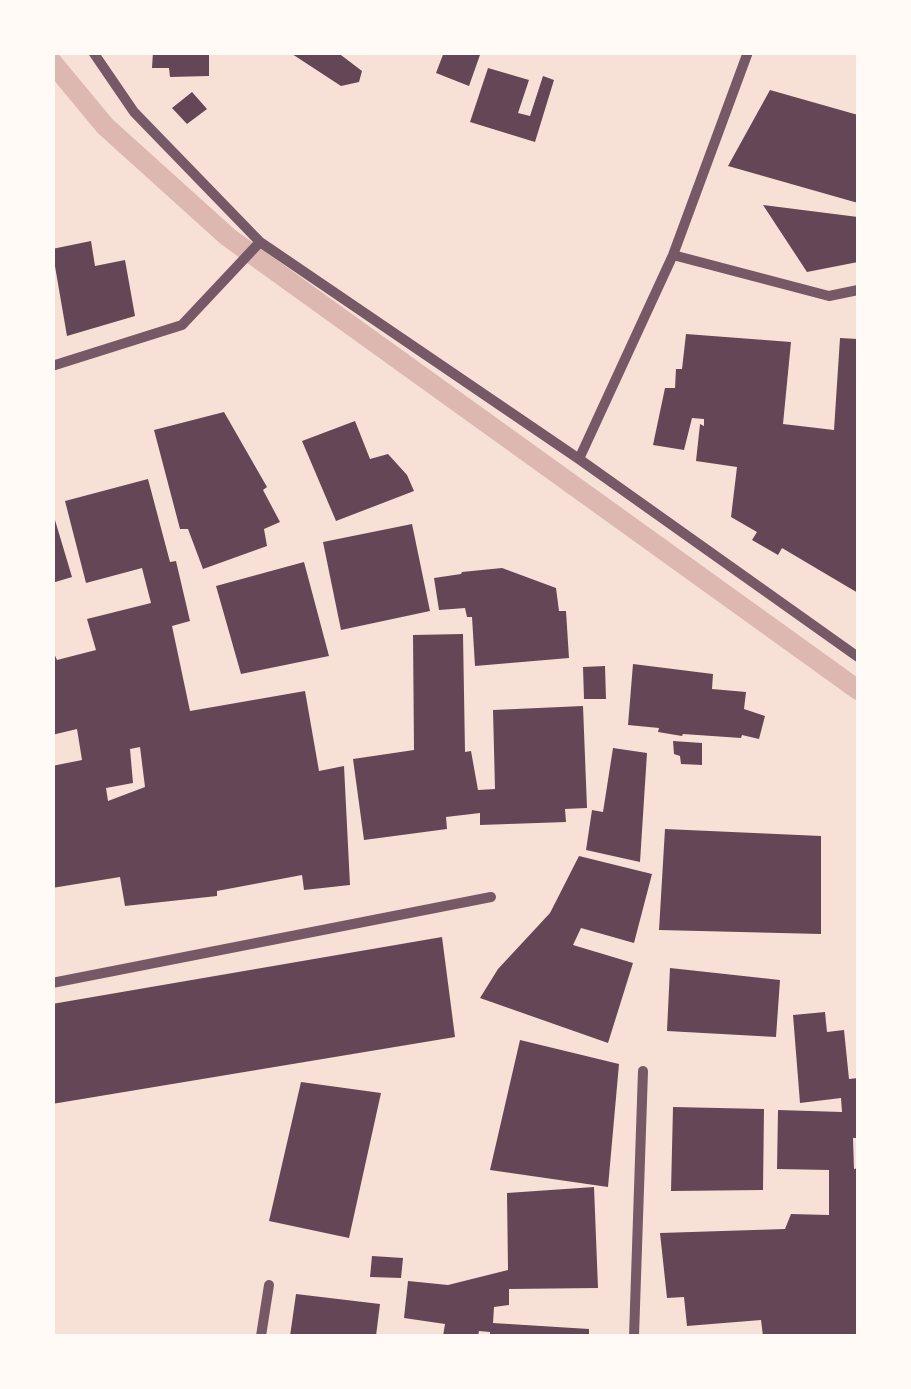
<!DOCTYPE html>
<style>
body{margin:0}
#map{position:relative;width:911px;height:1389px;overflow:hidden;background:#f7e1d7;font-family:"Roboto Condensed",sans-serif}
canvas{display:block}
.frame{position:absolute;inset:0;border:55px solid #fffaf5;pointer-events:none}
</style>
<div id="map">
<canvas width="911" height="1389"></canvas>
<div class="frame"></div>
</div>
<script>
const context = document.querySelector('canvas').getContext('2d');
context.lineJoin = 'round';
const shape = rows => new Path2D(rows.map(r => 'M' + r).join(''));
function strokePath(path, color, width, dash) { context.strokeStyle = color; context.lineWidth = width; context.lineCap = dash ? 'butt' : 'round'; context.setLineDash(dash || []); context.stroke(path); }
function fillPath(path, color) { context.fillStyle = color; context.fill(path, 'evenodd'); }
const stream = shape([
 [52,62,105,126,228,237,858,690]
]);
const building = shape([
 [153,52,209,52,209,76,170,77,169,68,152,68],
 [289,52,337,52,362,71,359,82,341,86],
 [444,52,481,52,469,86,436,73],
 [488,68,529,80,518,113,530,116,543,76,554,80,535,142,470,122],
 [770,90,858,115,858,203,728,166],
 [192,92,207,109,187,124,172,108],
 [763,205,858,217,858,262,807,272],
 [91,241,95,266,125,260,135,316,67,336,52,249],
 [686,334,791,342,783,424,834,430,840,338,858,339,858,593,782,548,778,555,752,540,757,532,731,517,737,467,696,461,700,424,704,426,704,419,692,418,684,450,653,445,665,388,675,388,676,369,682,369],
 [224,412,267,487,263,490,280,522,264,529,267,546,203,569,188,529,180,529,154,430],
 [355,421,370,459,388,454,407,475,414,491,336,521,302,441],
 [148,479,170,562,176,561,190,621,172,626,190,711,305,691,319,771,344,766,350,885,304,890,302,875,217,891,217,896,125,906,120,877,52,888,52,766,82,760,77,729,52,735,52,649,57,660,96,650,87,619,151,603,142,568,86,583,65,501],
 [140,747,145,787,108,801,106,788,133,783,130,749],
 [52,510,72,577,52,583],
 [412,524,430,611,341,630,323,542],
 [304,562,329,656,241,674,216,586],
 [502,568,556,588,559,611,566,611,569,658,475,666,472,617,467,617,465,608,439,610,434,578,461,574,462,572],
 [463,634,465,752,471,751,478,790,495,789,493,710,583,706,587,808,565,809,566,822,480,825,480,813,446,817,447,829,364,840,353,759,414,750,413,635],
 [633,664,713,674,712,689,746,692,744,709,765,716,759,739,742,735,741,738,683,734,682,736,658,732,659,728,628,725],
 [605,666,606,699,584,699,583,667],
 [673,741,702,743,702,765,681,764,680,756,674,754],
 [613,748,647,753,640,862,586,850,592,810,603,812],
 [665,829,821,836,821,934,659,930],
 [579,856,652,874,634,943,581,928,573,945,633,963,608,1043,480,998,498,969,550,913],
 [442,937,455,1037,52,1104,52,1004],
 [670,968,780,980,776,1037,667,1031],
 [825,1012,827,1032,844,1030,849,1079,858,1078,858,1138,853,1138,854,1169,858,1168,858,1336,763,1336,761,1320,687,1326,684,1297,667,1298,660,1233,785,1229,791,1214,829,1215,829,1170,777,1169,778,1110,842,1112,841,1098,800,1103,793,1015],
 [520,1040,619,1064,608,1187,490,1170],
 [301,1082,381,1093,349,1238,269,1221],
 [673,1107,764,1109,763,1190,671,1191],
 [594,1187,598,1288,509,1289,509,1305,494,1307,493,1323,589,1329,589,1336,490,1336,490,1332,479,1331,478,1336,443,1336,445,1324,404,1318,408,1281,448,1285,508,1270,507,1193],
 [372,1256,403,1258,401,1278,370,1277],
 [296,1294,380,1304,376,1336,290,1336]
]);
const minor = shape([
 [93,52,134,112,260,242,579,459,858,657],
 [673,255,829,296,858,290],
 [52,366,182,325,260,242],
 [579,459,673,255,748,52],
 [52,983,491,897],
 [261,1336,269,1285],
 [634,1336,643,1071]
]);
strokePath(stream, '#dcb8b0', 20);
fillPath(building, '#644757');
strokePath(minor, '#755966', 10);
</script>
